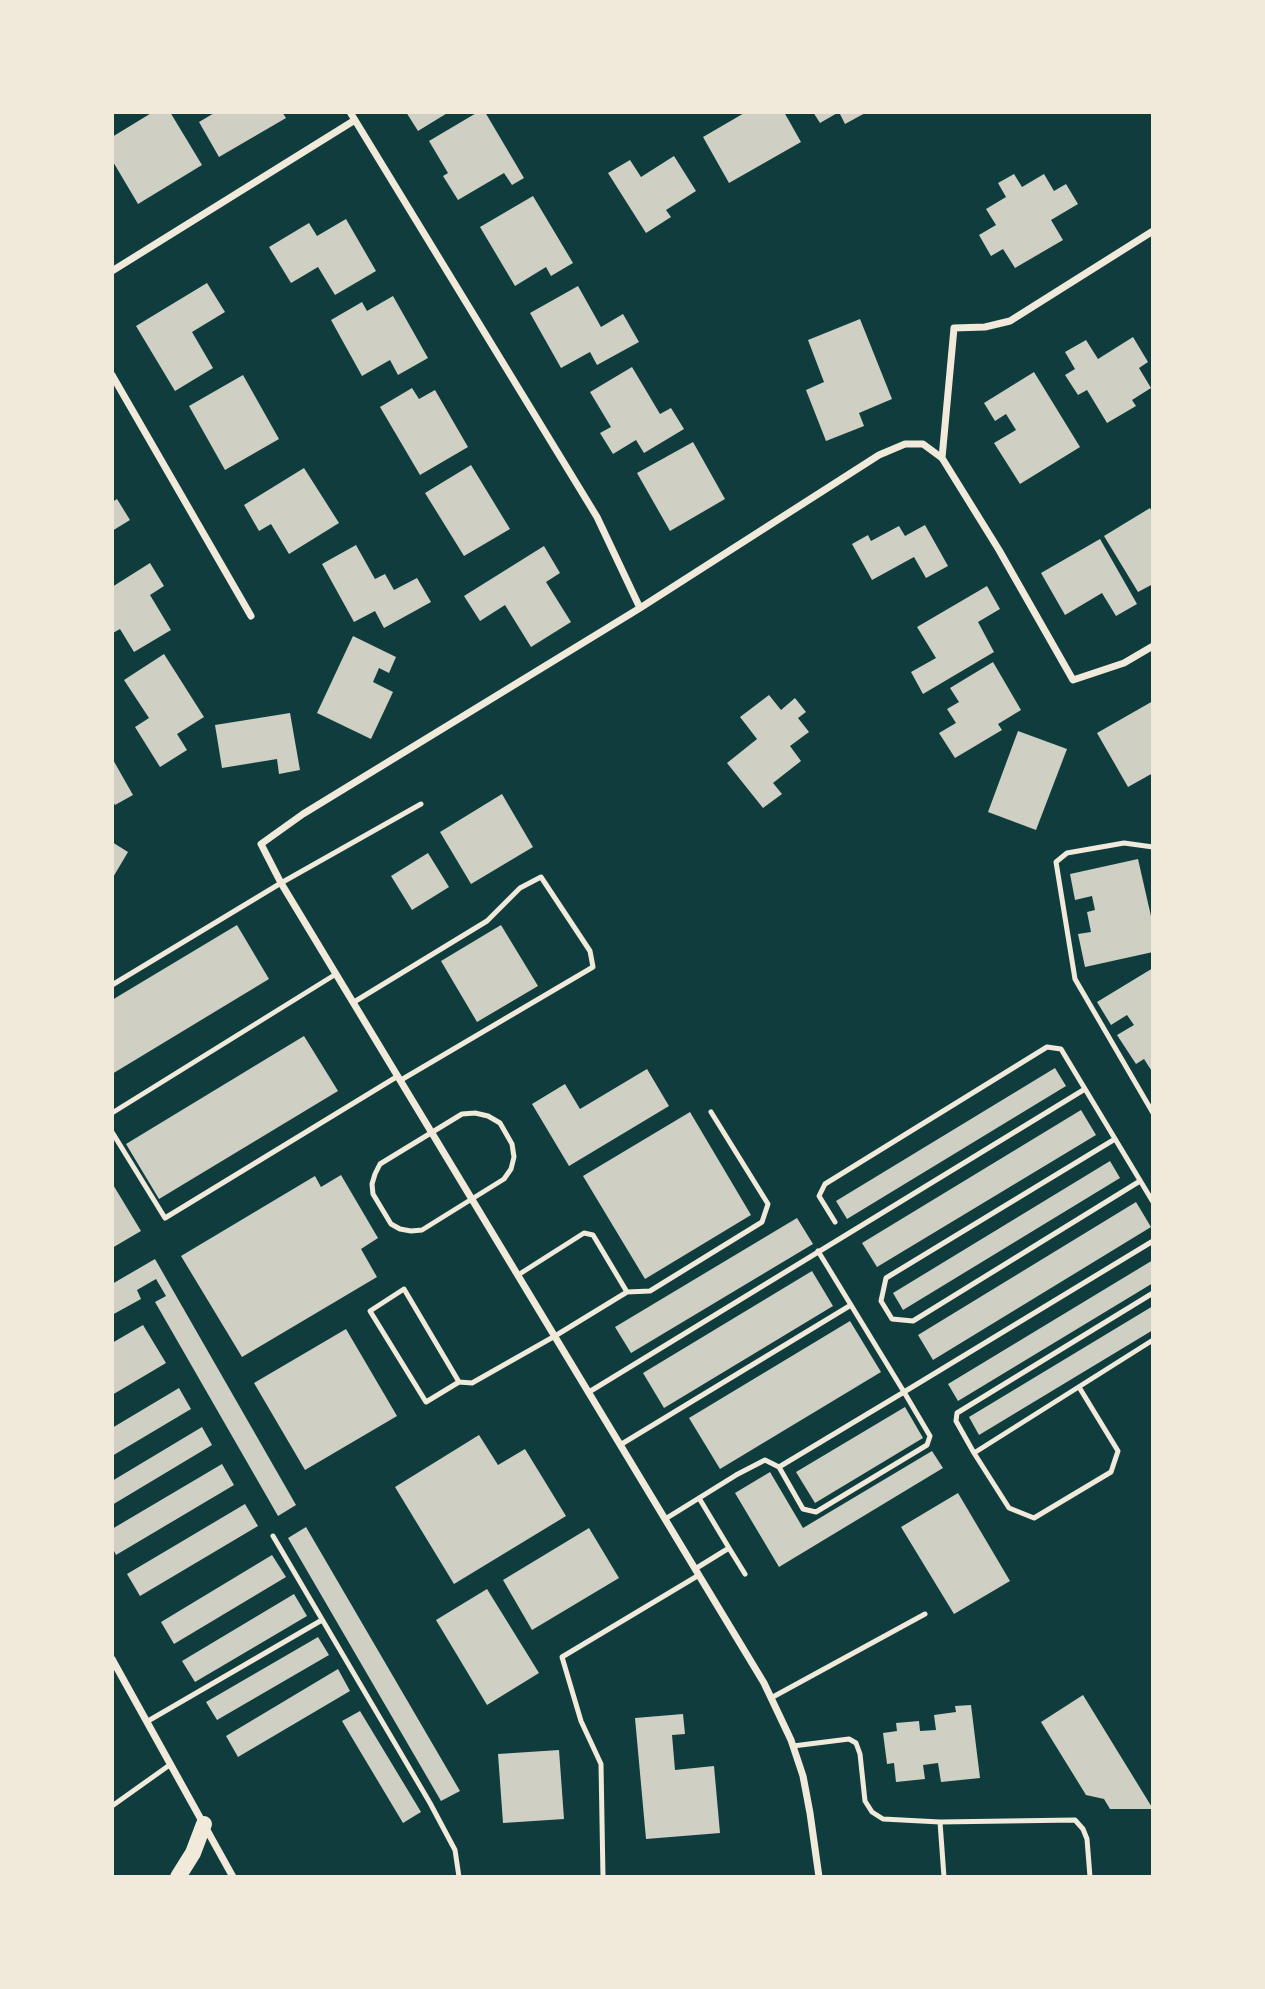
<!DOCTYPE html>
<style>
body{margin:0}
#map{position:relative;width:1265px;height:1989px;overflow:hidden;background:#0f3d3e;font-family:Signika,sans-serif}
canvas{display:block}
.frame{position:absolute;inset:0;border:114px solid #f1e9da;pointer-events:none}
</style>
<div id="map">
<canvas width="1265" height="1989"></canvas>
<div class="frame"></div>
</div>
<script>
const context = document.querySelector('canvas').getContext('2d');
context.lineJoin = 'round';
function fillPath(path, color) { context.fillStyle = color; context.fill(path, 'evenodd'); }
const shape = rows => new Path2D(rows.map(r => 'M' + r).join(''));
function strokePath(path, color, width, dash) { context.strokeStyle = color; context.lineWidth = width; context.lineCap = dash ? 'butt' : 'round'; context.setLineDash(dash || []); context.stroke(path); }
const building = shape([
 [153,112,170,112,202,165,138,204,112,160,112,137],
 [216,112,282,112,286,118,219,157,199,122],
 [406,112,449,112,418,131],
 [478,112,485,112,524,178,512,185,504,173,458,200,443,176,448,173,429,141],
 [746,112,784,112,801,142,729,183,703,137],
 [813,112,867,112,845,124,839,112,820,123],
 [674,156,696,191,666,210,671,217,646,233,608,173,630,160,641,177],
 [1014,174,1022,187,1044,174,1054,191,1066,184,1078,204,1051,220,1063,240,1015,268,1003,249,991,256,979,235,996,225,986,209,1006,197,998,183],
 [533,196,573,263,551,276,546,267,515,286,480,227],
 [346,219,376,271,335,295,318,267,291,283,269,247,309,223,317,236],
 [207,283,225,312,192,332,213,368,175,391,136,326],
 [578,286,601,327,623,314,639,342,597,365,590,352,561,368,530,313],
 [393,296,428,358,398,375,390,360,362,376,331,320,362,302,367,311],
 [860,319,892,399,859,413,864,426,826,441,806,390,824,382,808,340],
 [1133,337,1148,362,1139,368,1151,388,1132,400,1136,406,1107,423,1087,390,1078,395,1065,375,1075,369,1065,352,1086,340,1098,359],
 [632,367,660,414,671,408,684,429,644,453,636,440,613,454,600,433,611,427,590,392],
 [1034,372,1080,447,1020,484,994,443,1016,430,1006,414,995,421,984,403],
 [243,375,279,439,225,470,189,406],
 [412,388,419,399,435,390,468,447,420,475,380,407],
 [693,442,725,499,670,531,637,473],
 [471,465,510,529,464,556,425,493],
 [304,468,339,523,289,554,271,524,259,531,244,505],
 [117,499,130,520,112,531,112,502],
 [1150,508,1153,514,1153,584,1138,592,1104,536],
 [925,525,948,566,926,578,914,557,872,580,852,544,868,535,871,541,899,526,905,536],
 [1100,539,1137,604,1116,616,1102,593,1065,615,1041,573],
 [356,545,375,579,385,574,394,590,417,578,431,602,384,628,375,611,354,622,322,564],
 [544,546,560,573,546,582,571,622,531,647,505,605,480,621,464,596],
 [150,563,164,586,150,595,171,630,134,652,120,629,113,633,112,631,112,587],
 [987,586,1000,609,978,622,994,652,923,694,911,672,936,658,917,627],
 [353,636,396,657,389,673,379,668,373,682,393,692,371,739,317,713],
 [164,654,204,717,177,734,187,750,160,767,135,727,149,718,124,680],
 [993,662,1021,710,998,724,1002,730,955,758,939,733,956,723,947,709,959,702,950,688],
 [769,695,781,710,795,698,806,712,798,718,809,732,790,746,801,761,773,783,782,794,763,808,727,763,757,739,740,717],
 [1153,701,1153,773,1128,787,1097,733],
 [290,713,300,770,279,774,277,759,222,768,215,725],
 [1018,731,1067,749,1036,830,988,812],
 [112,758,133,795,115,805,112,800],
 [502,794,533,847,471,884,440,832],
 [112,842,128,852,112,879],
 [428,853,449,887,412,910,391,876],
 [1138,859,1153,925,1153,952,1085,967,1078,934,1091,932,1087,912,1095,910,1092,896,1075,900,1070,874],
 [237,925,269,979,112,1074,112,1000],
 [501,925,538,986,477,1022,441,961],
 [1153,968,1153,1073,1144,1059,1136,1064,1117,1035,1134,1025,1127,1015,1111,1025,1097,1002],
 [304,1036,338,1091,159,1199,126,1144],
 [1055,1068,1066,1086,847,1219,836,1201],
 [647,1069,669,1106,569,1166,532,1104,565,1084,580,1109],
 [1081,1110,1096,1135,877,1267,862,1243],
 [690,1112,751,1215,645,1279,583,1176],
 [1110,1161,1120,1178,903,1310,893,1293],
 [341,1175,378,1238,361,1249,377,1277,242,1357,181,1256,315,1176,321,1187],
 [112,1183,141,1231,112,1248],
 [1136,1202,1151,1227,933,1360,918,1335],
 [797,1218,813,1244,631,1353,615,1327],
 [155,1259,296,1505,278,1516,155,1302,166,1296,156,1279,137,1290,141,1299,112,1315,112,1284],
 [1153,1260,1153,1283,958,1401,948,1384],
 [812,1271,833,1306,664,1408,643,1373],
 [1153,1306,1153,1330,979,1435,969,1417],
 [850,1321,881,1372,720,1469,689,1418],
 [143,1325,166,1363,112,1395,112,1343],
 [346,1329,397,1416,305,1470,254,1383],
 [179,1388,191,1409,112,1456,112,1428],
 [905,1407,923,1438,815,1503,796,1472],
 [202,1427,212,1445,112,1505,112,1481],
 [479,1435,498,1465,525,1449,566,1516,454,1584,395,1487],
 [932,1451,943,1468,779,1567,735,1493,770,1472,803,1528],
 [222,1464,234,1485,116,1555,112,1547,112,1529],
 [958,1493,1010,1581,954,1614,901,1527],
 [245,1504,258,1526,140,1596,127,1574],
 [306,1527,460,1791,441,1801,288,1538],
 [589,1528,619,1578,532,1630,503,1580],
 [272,1555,286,1577,174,1644,161,1622],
 [487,1589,539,1673,487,1705,436,1620],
 [294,1594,307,1616,195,1682,182,1661],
 [318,1637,329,1655,217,1720,206,1702],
 [338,1669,350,1691,238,1757,226,1736],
 [1083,1695,1153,1809,1110,1809,1104,1799,1086,1795,1041,1722],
 [971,1705,980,1778,941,1782,938,1763,923,1765,925,1779,896,1782,894,1763,887,1764,883,1733,897,1731,896,1723,919,1721,920,1731,936,1730,934,1715,956,1712,955,1706],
 [360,1711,421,1812,403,1823,342,1721],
 [683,1714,685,1734,672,1735,675,1770,714,1766,720,1833,646,1839,635,1718],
 [559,1750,564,1819,503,1823,498,1754]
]);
const service = shape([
 [1153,847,1124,843,1067,853,1056,862,1075,979,1153,1113],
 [112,985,281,883,421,804],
 [354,1002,487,921,520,888,541,877,590,951,593,967,401,1080],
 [112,1113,336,974],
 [475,1113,488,1116,500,1123,512,1144,514,1157,511,1169,504,1179,422,1230,411,1231,400,1229,391,1224,373,1194,372,1184,375,1174,380,1164,462,1114,475,1113],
 [112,1132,165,1218,398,1076],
 [1115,1139,886,1278,881,1301,892,1319,913,1321,1140,1181],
 [835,1222,819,1196,825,1184,1047,1047,1061,1049,1153,1202],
 [518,1275,584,1233,593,1235,627,1292],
 [459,1382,404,1289,370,1311,426,1402,459,1382,472,1383,555,1336,627,1292,650,1291,762,1222,768,1204,711,1112],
 [1079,1387,1118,1451,1111,1472,1034,1518,1009,1508,974,1453,1153,1340],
 [589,1392,1085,1089],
 [620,1445,851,1305],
 [974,1453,956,1421,957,1413,1153,1293],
 [779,1467,904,1392,818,1251],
 [665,1519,736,1475,765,1460,779,1467,803,1509,816,1512,927,1445,930,1436,904,1392,1153,1241],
 [273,1536,430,1803,455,1850,459,1877],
 [729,1548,745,1574],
 [695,1569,729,1548,699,1498],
 [771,1698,925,1614],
 [148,1721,322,1620],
 [793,1746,849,1739,856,1743,860,1754,865,1801,872,1812,883,1819,940,1822],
 [112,1806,171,1764],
 [603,1877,601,1764,581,1721,562,1657,699,1575],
 [944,1877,940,1822,1075,1820,1083,1829,1087,1839,1090,1877]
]);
const minor = shape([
 [350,112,597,517,640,608],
 [112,271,355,120],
 [112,375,251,616],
 [942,458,954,328,985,327,1010,321,1153,231],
 [112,1659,233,1877],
 [819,1877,810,1813,803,1776,791,1740,764,1683,281,883,261,844,303,814,640,608,879,455,905,444,923,444,942,458,999,550,1073,680,1124,663,1153,646]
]);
const primary = shape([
 [178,1877,193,1853,204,1824]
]);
fillPath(building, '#cfcfc3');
strokePath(service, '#f1e9da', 5);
strokePath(minor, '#f1e9da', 7);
strokePath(primary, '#f1e9da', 16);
</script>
